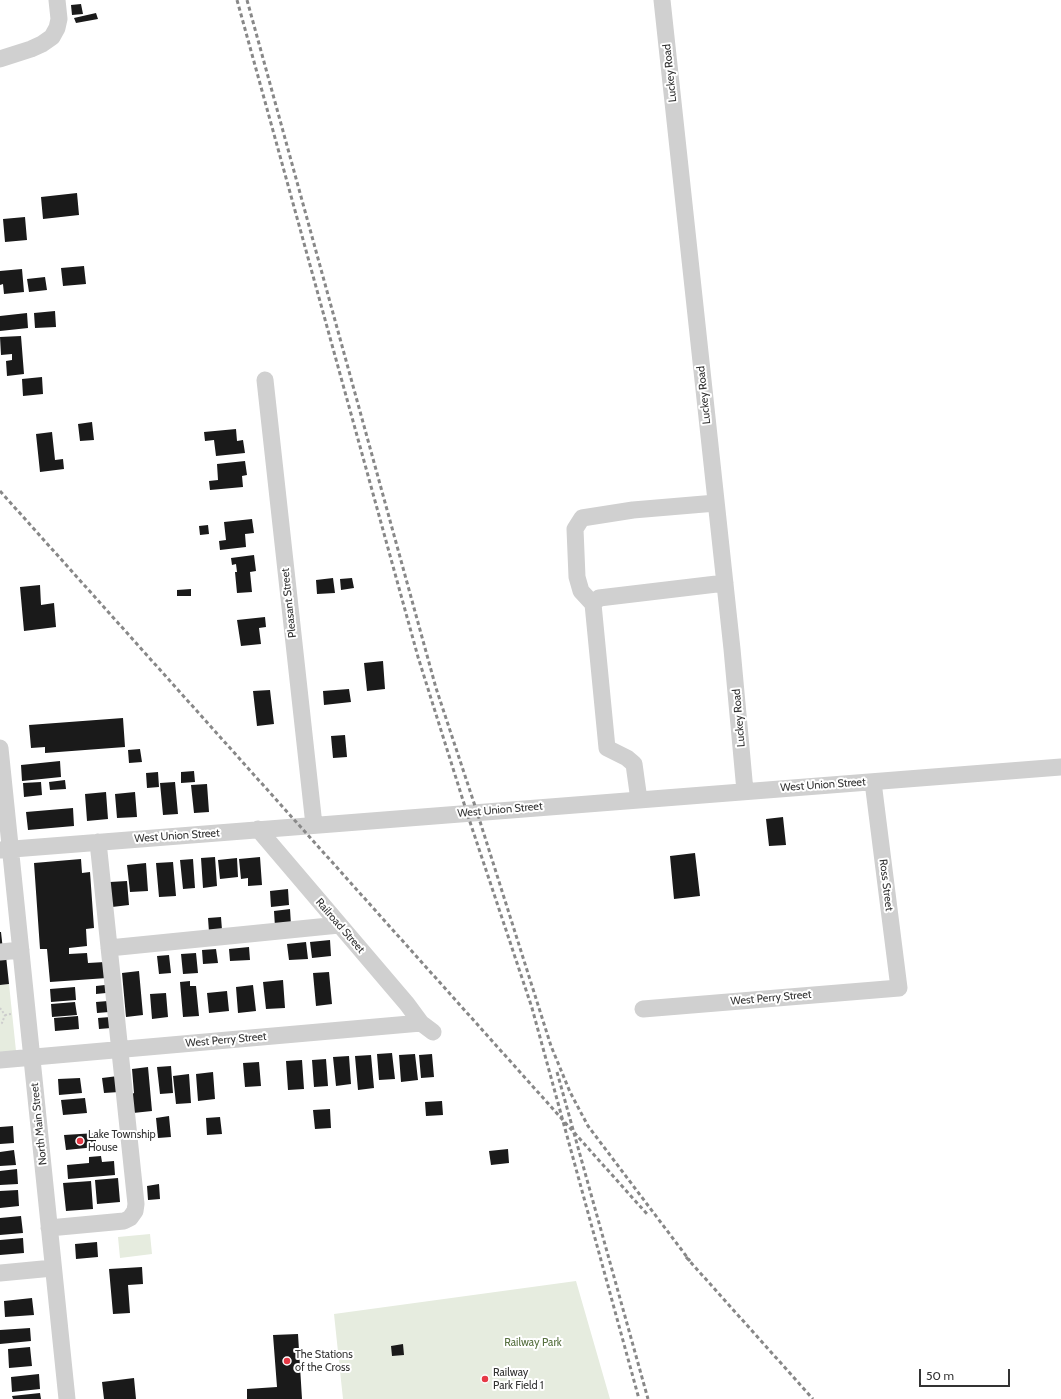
<!DOCTYPE html>
<style>
body{margin:0}
#map{position:relative;width:1061px;height:1399px;overflow:hidden;background:#fff;font-family:Cabin,sans-serif}
canvas{display:block}
.scale{position:absolute;left:919px;top:1369px;width:91px;height:18px;box-sizing:border-box;border:2px solid #333;border-top:0;padding-left:5px;font-size:12px;line-height:14px;white-space:nowrap;color:#333;-webkit-text-stroke:3px #fff;paint-order:stroke}
</style>
<div id="map">
<canvas width="1061" height="1399"></canvas>
<div class="scale">50 m</div>
</div>
<script>
const context = document.querySelector('canvas').getContext('2d');
context.lineJoin = 'round';
function fillPath(path, color) { context.fillStyle = color; context.fill(path, 'evenodd'); }
const shape = rows => new Path2D(rows.map(r => 'M' + r).join(''));
function strokePath(path, color, width, dash) { context.strokeStyle = color; context.lineWidth = width; context.lineCap = dash ? 'butt' : 'round'; context.setLineDash(dash || []); context.stroke(path); }
function label(font, color, halo, rows, align = 'center') {
  context.font = font + ' Cabin,sans-serif'; context.lineWidth = 4; context.setLineDash([]); context.textBaseline = 'middle'; context.strokeStyle = halo; context.fillStyle = color; for (const [text, x, y, turn = 0] of rows) {
    context.save(); context.translate(x, y); context.rotate((+turn || 0) * Math.PI / 180); context.textAlign = isNaN(turn) ? turn : align; if (halo) context.strokeText(text, 0, 0); context.fillText(text, 0, 0); context.restore();
  }
}
const green = shape([
 [9,984,16,1051,0,1052,0,985],
 [150,1234,152,1254,120,1258,118,1237],
 [576,1281,610,1399,343,1399,334,1314]
]);
const building = shape([
 [81,4,83,14,72,15,71,5],
 [96,13,98,19,76,23,74,18],
 [77,193,79,215,43,219,41,197],
 [25,217,27,240,5,242,3,219],
 [84,266,86,284,63,286,61,268],
 [22,269,24,292,4,294,3,284,0,285,0,271],
 [45,277,47,290,29,292,27,279],
 [55,311,56,327,35,328,34,313],
 [27,313,28,328,0,331,0,316],
 [21,336,24,374,7,376,6,361,12,360,12,354,1,355,0,337],
 [42,377,43,394,23,396,22,379],
 [92,422,94,440,80,441,78,424],
 [236,429,237,441,243,440,245,453,216,456,214,440,205,441,204,432],
 [52,432,55,460,63,459,64,469,40,472,36,434],
 [245,461,247,475,242,476,243,487,210,490,209,481,218,480,217,464],
 [252,519,254,533,245,534,246,547,220,550,219,541,226,540,224,522],
 [208,525,209,534,200,535,199,526],
 [254,555,256,571,250,572,252,592,237,593,235,572,237,572,236,564,232,565,231,558],
 [333,578,335,593,317,594,316,580],
 [352,578,354,588,341,590,340,579],
 [40,585,41,605,54,603,56,627,24,631,20,587],
 [191,589,191,596,177,596,177,590],
 [265,617,266,627,259,628,261,644,241,646,237,620],
 [383,661,385,689,367,691,364,663],
 [349,689,351,702,324,705,323,691],
 [270,690,274,724,257,726,253,691],
 [123,718,125,747,45,753,45,747,31,748,29,725],
 [345,735,347,757,333,758,331,736],
 [140,749,142,762,129,763,128,750],
 [60,761,61,777,22,781,21,765],
 [194,771,195,782,181,783,181,772],
 [158,772,159,787,147,788,146,773],
 [65,780,66,789,50,790,49,782],
 [41,782,42,795,24,797,23,783],
 [175,782,178,814,163,815,160,783],
 [207,784,209,812,194,813,191,785],
 [106,792,108,819,87,821,85,794],
 [135,792,137,817,117,818,115,794],
 [73,808,74,826,28,830,26,812],
 [783,817,786,845,769,846,766,819],
 [695,853,700,896,674,899,670,856],
 [215,857,217,886,203,888,201,858],
 [260,857,262,885,248,886,248,878,241,879,239,859],
 [237,858,238,877,220,879,218,860],
 [81,859,82,873,90,872,94,928,86,929,87,946,69,948,69,954,87,953,88,963,105,962,107,978,50,982,47,949,40,949,34,863],
 [193,859,195,888,183,889,180,860],
 [173,862,176,896,159,897,156,863],
 [146,863,148,891,130,892,127,865],
 [127,881,129,905,112,907,110,882],
 [288,889,289,905,271,907,270,891],
 [290,909,291,925,275,927,274,911],
 [221,917,222,930,209,932,208,918],
 [0,932,1,932,3,950,0,951],
 [330,940,331,956,312,958,310,942],
 [306,942,308,959,289,960,287,944],
 [249,947,250,960,230,961,229,949],
 [216,949,218,963,203,964,202,950],
 [196,953,198,973,183,974,181,954],
 [169,955,171,973,159,974,157,956],
 [6,956,9,984,0,985,0,957],
 [139,971,143,1015,126,1017,122,973],
 [329,972,332,1004,316,1006,313,973],
 [283,980,285,1008,266,1009,263,982],
 [190,981,190,986,196,986,199,1016,183,1017,180,982],
 [105,985,106,993,96,994,96,986],
 [253,985,256,1011,238,1013,236,987],
 [75,987,76,1000,51,1002,50,989],
 [227,991,229,1011,209,1013,207,993],
 [166,993,168,1017,152,1019,150,994],
 [108,1001,109,1012,97,1013,96,1002],
 [75,1002,77,1015,52,1017,51,1004],
 [78,1016,79,1029,55,1031,54,1018],
 [110,1017,111,1028,99,1029,98,1018],
 [392,1053,395,1079,379,1080,377,1054],
 [415,1054,418,1080,401,1082,399,1055],
 [432,1054,434,1077,421,1078,419,1055],
 [371,1055,374,1088,358,1090,355,1056],
 [349,1056,351,1084,336,1086,333,1057],
 [326,1059,328,1086,314,1087,312,1060],
 [302,1060,304,1089,288,1090,286,1061],
 [259,1062,261,1086,245,1087,243,1063],
 [171,1066,173,1093,160,1094,157,1067],
 [148,1067,152,1111,133,1113,132,1094,134,1093,132,1069],
 [213,1072,215,1099,198,1101,196,1074],
 [189,1074,191,1103,176,1104,173,1076],
 [118,1076,119,1092,104,1093,102,1078],
 [80,1078,82,1093,59,1095,58,1079],
 [85,1098,87,1113,63,1115,61,1100],
 [442,1101,443,1115,426,1116,425,1102],
 [330,1109,331,1128,315,1129,313,1110],
 [169,1116,171,1137,158,1138,156,1118],
 [220,1117,222,1134,207,1135,206,1118],
 [13,1126,14,1143,0,1144,0,1127],
 [96,1133,96,1147,66,1150,64,1135],
 [508,1149,509,1163,491,1165,489,1151],
 [14,1150,16,1165,0,1166,0,1152],
 [101,1156,102,1162,114,1161,115,1175,68,1179,67,1165,89,1163,89,1157],
 [17,1169,18,1184,0,1185,0,1171],
 [118,1178,120,1202,97,1204,95,1180],
 [91,1181,93,1209,66,1211,63,1183],
 [159,1184,160,1199,148,1200,147,1186],
 [18,1190,19,1206,0,1208,0,1191],
 [21,1216,23,1233,0,1235,0,1218],
 [23,1238,24,1253,0,1255,0,1240],
 [97,1242,98,1257,76,1259,75,1244],
 [142,1267,143,1284,128,1285,130,1313,113,1314,109,1269],
 [32,1298,34,1315,5,1317,4,1301],
 [30,1328,31,1341,0,1344,0,1330],
 [298,1334,302,1399,247,1399,247,1389,277,1387,273,1335],
 [403,1344,404,1355,392,1356,391,1346],
 [30,1347,32,1366,9,1368,8,1349],
 [39,1374,40,1389,12,1392,11,1377],
 [134,1378,136,1399,104,1399,102,1382],
 [40,1393,41,1399,13,1399,12,1396]
]);
const path = shape([
 [0,1008,5,1015,2,1023,0,1024],
 [5,1015,11,1014]
]);
const minor = shape([
 [662,0,732,649,745,791],
 [0,59,31,49,42,44,52,37,57,28,59,19,57,0],
 [265,380,314,825],
 [593,604,581,591,577,577,575,529,582,518,633,510,716,503],
 [0,748,67,1399],
 [639,800,634,764,627,758,607,748,593,604,599,598,725,583],
 [258,829,407,1004,421,1023,433,1032],
 [0,850,1061,767],
 [109,948,339,925],
 [0,952,21,950],
 [643,1009,899,988,873,782],
 [0,1060,421,1023],
 [49,1228,124,1221,130,1218,135,1211,136,1204,98,842],
 [0,1273,53,1268]
]);
const rail = shape([
 [237,0,418,657,467,813,532,1008,639,1399],
 [247,0,436,688,477,812,551,1046,570,1092,588,1126,690,1261],
 [0,491,647,1214],
 [557,1072,648,1399],
 [686,1257,813,1399]
]);
const markers = [
 [80,1141,4,"#e63946"],
 [287,1361,4,"#e63946"],
 [485,1379,4,"#e63946"]
];
const streetNames = [
 ["Luckey Road",670,73,-96],
 ["Luckey Road",704,395,-96],
 ["Pleasant Street",289,603,-96],
 ["Luckey Road",739,718,-95],
 ["West Union Street",823,785,-4],
 ["West Union Street",500,810,-5],
 ["West Union Street",177,836,-4],
 ["Ross Street",886,885,83],
 ["Railroad Street",340,926,49],
 ["West Perry Street",771,998,-5],
 ["West Perry Street",226,1040,-5],
 ["North Main Street",39,1124,-96]
];
const poiNames = [
 ["Lake Township",88,1135],
 ["House",88,1148],
 ["The Stations",295,1355],
 ["of the Cross",295,1368],
 ["Railway",493,1373],
 ["Park Field 1",493,1386]
];
const parkNames = [
 ["Railway Park",533,1343]
];
fillPath(green, '#e6ecdf');
fillPath(building, '#1a1a1a');
strokePath(path, '#cdcdcd', 2, [2, 2]);
strokePath(minor, '#d0d0d0', 17);
strokePath(rail, '#888', 3, [4, 3]);
for (const [x, y, r, color] of markers) { const dot = new Path2D(); dot.arc(x, y, r, 0, 2 * Math.PI); context.fillStyle = color; context.fill(dot); strokePath(dot, '#fff', 1.5); }
label('11px', '#333', '#fff', streetNames);
label('11px', '#333', '#fff', poiNames, 'left');
label('11px', '#56703f', '#fff', parkNames);
</script>
